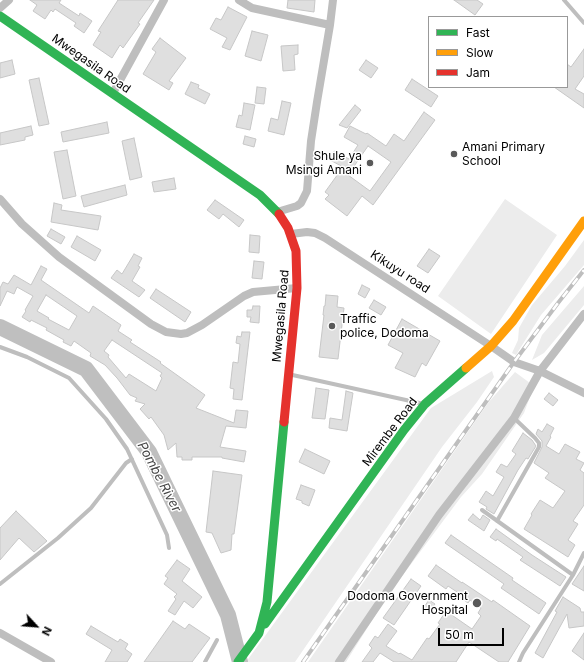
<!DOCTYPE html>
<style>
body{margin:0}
#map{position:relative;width:584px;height:662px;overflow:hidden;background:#fff;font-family:Inter,sans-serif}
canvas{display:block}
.legend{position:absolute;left:428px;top:16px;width:140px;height:72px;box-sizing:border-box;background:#fff;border:1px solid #999;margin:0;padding:5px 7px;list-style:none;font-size:12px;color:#000}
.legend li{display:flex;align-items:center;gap:8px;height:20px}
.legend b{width:20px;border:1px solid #999}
.north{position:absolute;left:16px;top:606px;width:40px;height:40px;-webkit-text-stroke:3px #fff;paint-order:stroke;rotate:116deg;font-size:11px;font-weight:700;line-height:16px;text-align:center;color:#000}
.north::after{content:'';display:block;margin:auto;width:14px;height:18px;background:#000;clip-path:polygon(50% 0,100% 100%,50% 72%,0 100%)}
.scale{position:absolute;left:438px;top:628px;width:66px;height:18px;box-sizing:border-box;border:2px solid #000;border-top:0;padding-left:5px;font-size:12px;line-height:14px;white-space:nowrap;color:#000;-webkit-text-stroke:3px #fff;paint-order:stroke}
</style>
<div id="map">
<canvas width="584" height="662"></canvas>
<ul class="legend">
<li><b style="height:5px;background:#30b455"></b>Fast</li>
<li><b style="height:5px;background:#ff9f0a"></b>Slow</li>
<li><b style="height:5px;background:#e5322d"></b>Jam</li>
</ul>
<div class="north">N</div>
<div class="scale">50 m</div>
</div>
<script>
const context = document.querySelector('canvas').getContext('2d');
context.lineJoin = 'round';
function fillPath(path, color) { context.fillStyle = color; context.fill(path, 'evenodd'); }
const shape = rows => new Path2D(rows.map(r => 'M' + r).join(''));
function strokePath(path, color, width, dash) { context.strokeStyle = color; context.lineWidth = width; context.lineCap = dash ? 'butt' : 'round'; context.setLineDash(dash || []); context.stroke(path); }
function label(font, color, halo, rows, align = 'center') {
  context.font = font + ' Inter,sans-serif'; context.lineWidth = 3; context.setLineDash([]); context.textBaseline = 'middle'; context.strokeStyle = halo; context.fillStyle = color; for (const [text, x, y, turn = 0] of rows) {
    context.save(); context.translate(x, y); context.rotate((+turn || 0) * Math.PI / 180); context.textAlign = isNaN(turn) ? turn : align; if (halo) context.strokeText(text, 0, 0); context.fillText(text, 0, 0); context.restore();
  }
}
const green = shape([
 [505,199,557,235,491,334,438,296],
 [584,240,584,265,541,315,516,355,512,353,518,340,519,328,532,305,565,266],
 [584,286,584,305,544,353,532,360,542,335],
 [492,371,494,377,477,402,442,447,295,662,246,662,431,408],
 [515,372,534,386,524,413,482,474,461,497,388,595,346,662,308,662,488,403]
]);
const river = shape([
 [0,327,86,369,149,452,228,615,240,662]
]);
const building = shape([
 [30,0,61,0,59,3,79,16,80,13,92,21,84,33,74,26,76,23,55,9,53,12,51,10,45,19,33,11,37,5,30,0],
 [118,0,154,0,138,23,140,24,123,48,120,45,112,58,93,45,101,32,98,31,118,0],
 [288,0,315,0,314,12,287,8,288,0],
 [454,0,477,0,483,4,475,15,454,0],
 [228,7,247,17,230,50,222,47,227,38,210,29,216,18,221,20,228,7],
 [252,31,268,35,261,61,245,56,252,31],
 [160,38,186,58,169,81,173,83,169,90,143,74,156,52,152,49,160,38],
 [298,45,298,54,294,55,295,70,283,71,281,46,298,45],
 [584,49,584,76,575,89,584,94,584,108,554,87,567,87,567,64,571,67,584,49],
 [12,60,15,74,0,78,0,63,12,60],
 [366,60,378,68,371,78,359,70,366,60],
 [39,78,49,124,39,126,29,80,39,78],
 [412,79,438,96,431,107,405,90,412,79],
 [191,82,199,85,198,88,210,94,205,104,185,94,191,82],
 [257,87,266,88,264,104,255,103,257,87],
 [282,101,291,103,284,135,268,131,271,118,278,120,282,101],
 [244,103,255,105,250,130,236,127,239,115,242,116,244,103],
 [355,105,361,110,347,128,339,125,355,105],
 [424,112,435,120,373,205,362,196,347,216,325,199,329,195,325,192,343,167,330,160,334,151,349,159,358,145,344,137,350,126,366,134,367,133,386,146,394,134,404,141,424,112],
 [368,146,391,162,370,191,348,175,368,146],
 [107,122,109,133,63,142,61,132,107,122],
 [31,126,33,135,25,137,25,140,0,145,0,133,31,126],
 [245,136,256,139,254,147,243,144,245,136],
 [134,138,142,177,130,180,122,141,134,138],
 [67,150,76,196,63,199,54,152,67,150],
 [174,178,176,189,154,192,152,182,174,178],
 [125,185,127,195,84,207,81,196,125,185],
 [215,200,244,220,239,227,223,214,219,219,207,210,215,200],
 [54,203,62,205,61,210,101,216,98,230,51,222,54,203],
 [51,229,65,237,61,244,47,236,51,229],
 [250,235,260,236,259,253,249,252,250,235],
 [77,236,101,250,95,261,71,247,77,236],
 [429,249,440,256,428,273,417,266,429,249],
 [134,254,142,258,138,266,140,267,132,281,145,290,139,297,111,278,117,270,122,274,134,254],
 [254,261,264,262,262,279,252,278,254,261],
 [41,266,47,269,41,280,89,313,93,306,121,325,118,331,132,340,130,342,161,362,160,363,205,395,196,408,234,423,236,410,248,411,246,428,226,426,220,447,246,451,244,462,222,458,222,457,192,457,192,460,182,460,182,457,177,457,176,443,168,450,164,435,151,417,149,419,140,409,145,404,135,401,137,398,130,395,117,378,105,365,90,356,91,353,74,341,71,346,63,342,64,340,46,330,47,328,31,320,30,322,22,317,26,311,25,310,33,296,17,287,14,294,7,291,0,306,0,288,3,282,8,284,14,275,31,285,41,266],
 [46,295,77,316,69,330,48,319,49,318,37,311,46,295],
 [112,340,162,373,160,376,162,378,156,391,129,374,126,378,108,357,109,355,104,351,112,340],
 [362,285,370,289,365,298,358,294,362,285],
 [156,289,191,312,185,322,150,298,156,289],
 [326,295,338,296,337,307,344,308,338,359,319,357,324,315,323,315,324,306,325,306,326,295],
 [374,300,386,307,381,315,369,308,374,300],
 [253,306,260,306,259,323,250,322,251,317,247,317,247,310,252,310,253,306],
 [402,319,440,341,426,366,422,363,415,377,395,368,403,353,388,345,402,319],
 [242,332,250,332,242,400,233,399,234,389,230,388,233,362,238,363,240,344,236,343,237,336,241,337,242,332],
 [316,388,329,390,325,419,312,418,316,388],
 [346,391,353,393,347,431,329,428,330,418,342,420,346,391],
 [549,393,558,400,553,406,544,399,549,393],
 [547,424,554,428,550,436,551,437,546,446,559,454,565,444,580,452,576,459,584,463,580,470,584,473,584,505,573,521,578,524,568,540,575,545,568,557,524,529,532,515,531,514,540,500,553,508,565,491,545,478,549,473,534,463,542,447,542,441,536,434,538,429,542,432,547,424],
 [523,433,532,440,536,446,528,459,526,458,518,470,494,514,486,509,487,507,479,502,486,491,493,496,504,477,496,472,501,464,507,467,516,454,512,451,523,433],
 [305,449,330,461,324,474,299,462,305,449],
 [213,471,242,475,234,534,232,534,231,550,221,553,212,533,206,532,213,471],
 [301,485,315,490,309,506,302,503,302,501,296,499,301,485],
 [16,511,47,541,34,552,19,538,0,560,0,528,16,511],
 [473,514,480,520,483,515,490,520,484,531,468,520,473,514],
 [496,529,532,555,566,577,560,586,520,560,523,557,497,539,496,541,490,537,496,529],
 [451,535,513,578,512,580,546,603,539,614,501,588,504,584,445,543,451,535],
 [177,560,190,569,182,581,202,597,193,608,184,601,175,615,168,611,176,599,174,597,177,594,164,584,168,578,165,576,177,560],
 [436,565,462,583,462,582,492,602,493,600,530,626,508,662,499,662,469,642,456,662,394,662,380,653,373,662,362,662,372,648,369,645,375,636,378,638,388,624,397,631,386,646,399,654,400,653,412,660,427,638,429,639,440,624,438,623,446,611,472,629,481,616,478,613,481,608,470,600,468,603,458,596,460,594,448,586,446,589,428,576,436,565],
 [584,566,584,591,572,584,584,566],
 [411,579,421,586,394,625,383,618,411,579],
 [563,597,580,608,581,612,584,612,584,626,569,628,567,614,543,658,535,653,557,612,555,611,563,597],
 [429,600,435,604,430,611,424,607,429,600],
 [173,621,185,629,189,624,210,638,192,662,144,662,173,621],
 [91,626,118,642,120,639,128,644,125,649,132,654,127,662,105,662,112,650,86,634,91,626],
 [584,633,584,660,572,651,584,633]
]);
const lane = shape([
 [564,0,584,23],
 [0,347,27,357,69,378,106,419,127,449,167,535,169,548],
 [288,374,424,404],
 [482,510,573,575],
 [497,521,539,447,539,443,535,438,514,418],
 [0,584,58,538,91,508,126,463,132,459],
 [205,662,217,640],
 [519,662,523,653,573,575,584,553]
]);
const street = shape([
 [239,0,252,8,330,25],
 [0,8,9,0],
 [113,93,164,0],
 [0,199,22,224,59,257,151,324,166,332,181,334,187,333,202,325,244,296,253,292,297,288],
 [277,212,297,206,301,203,307,191,311,141,317,102,330,25,333,0],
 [291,234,307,232,315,233,325,238,491,346,514,362,540,371,584,393],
 [0,633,51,662],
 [339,662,439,515,514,418,540,371,584,314]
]);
const fast = shape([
 [0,16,260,195,279,214],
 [265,624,404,430,425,404,466,368],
 [238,662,259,633,267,602,284,422]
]);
const slow = shape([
 [466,368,491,346,513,321,584,221]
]);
const jam = shape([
 [279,214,288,228,296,251,297,288,284,422]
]);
const rail = shape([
 [303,662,514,362,558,303,584,270]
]);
const markers = [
 [454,154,4,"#595959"],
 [370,163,4,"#595959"],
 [332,326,4,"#595959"],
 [477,603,5,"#595959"]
];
const streetNames = [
 ["Mwegasila Road",91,64,35],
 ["Kikuyu road",400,272,33],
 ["Mwegasila Road",281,316,-85],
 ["Mirembe Road",390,432,-53]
];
const poiNames = [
 ["Amani Primary",462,147],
 ["School",462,161],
 ["Shule ya",362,156,"right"],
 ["Msingi Amani",362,170,"right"],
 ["Traffic",340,319],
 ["police, Dodoma",340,333],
 ["Dodoma Government",468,596,"right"],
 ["Hospital",468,610,"right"]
];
const waterNames = [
 ["Pombe River",159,477,62]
];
fillPath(green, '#ececec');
strokePath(river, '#bfbfbf', 16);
fillPath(building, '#dfdfdf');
strokePath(building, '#c7c7c7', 1);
strokePath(lane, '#bebebe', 4);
strokePath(street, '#bebebe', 8);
strokePath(fast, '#30b455', 9);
strokePath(slow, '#ff9f0a', 9);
strokePath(jam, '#e5322d', 9);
strokePath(rail, '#bebebe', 4);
strokePath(rail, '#fff', 2.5, [8]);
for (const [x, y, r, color] of markers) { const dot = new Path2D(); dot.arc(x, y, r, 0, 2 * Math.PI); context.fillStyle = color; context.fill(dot); strokePath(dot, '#fff', 1.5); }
label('12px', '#000', '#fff', streetNames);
label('12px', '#000', '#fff', poiNames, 'left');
label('italic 13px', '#444', '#fff', waterNames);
</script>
